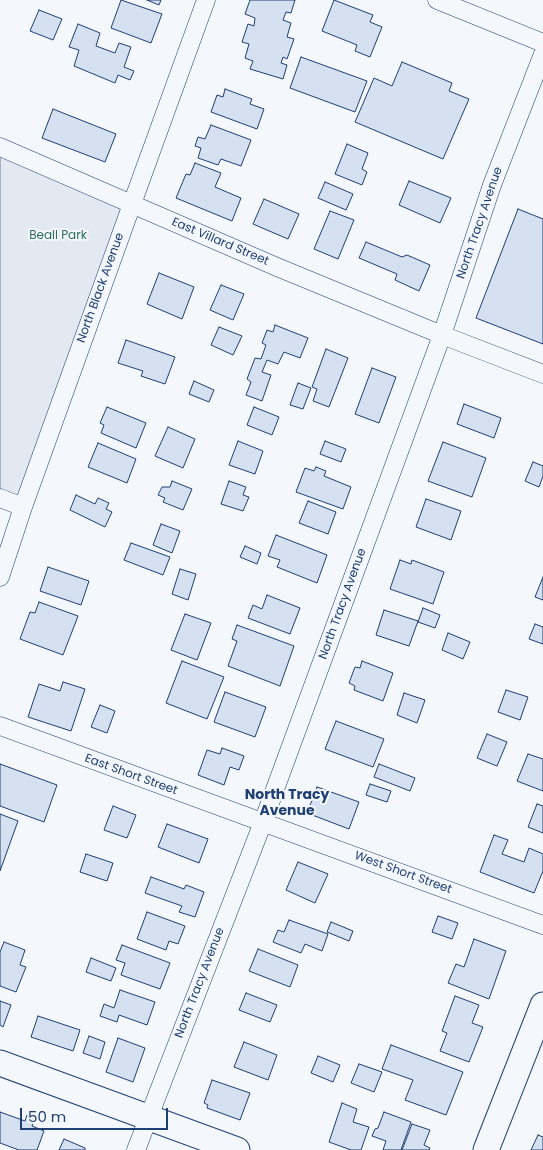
<!DOCTYPE html>
<style>
body{margin:0}
#map{position:relative;width:543px;height:1150px;overflow:hidden;background:#f4f7fb;font-family:Poppins,sans-serif}
canvas{display:block}
.scale{position:absolute;left:20px;top:1108px;width:148px;height:22px;box-sizing:border-box;border:2px solid #1d3f73;border-top:0;padding-left:6px;font-size:15px;line-height:18px;white-space:nowrap;color:#1d3f73;-webkit-text-stroke:4px #f4f7fb;paint-order:stroke}
</style>
<div id="map">
<canvas width="543" height="1150"></canvas>
<div class="scale">50 m</div>
</div>
<script>
const context = document.querySelector('canvas').getContext('2d');
context.lineJoin = 'round';
function fillPath(path, color) { context.fillStyle = color; context.fill(path, 'evenodd'); }
const shape = rows => new Path2D(rows.map(r => 'M' + r).join(''));
function strokePath(path, color, width, dash) { context.strokeStyle = color; context.lineWidth = width; context.lineCap = dash ? 'butt' : 'round'; context.setLineDash(dash || []); context.stroke(path); }
function label(font, color, halo, rows, align = 'center') {
  context.font = font + ' Poppins,sans-serif'; context.lineWidth = 4; context.setLineDash([]); context.textBaseline = 'middle'; context.strokeStyle = halo; context.fillStyle = color; for (const [text, x, y, turn = 0] of rows) {
    context.save(); context.translate(x, y); context.rotate((+turn || 0) * Math.PI / 180); context.textAlign = isNaN(turn) ? turn : align; if (halo) context.strokeText(text, 0, 0); context.fillText(text, 0, 0); context.restore();
  }
}
const green = shape([
 [0,148,132,204,23,507,0,498,0,148]
]);
const building = shape([
 [121,0,162,14,151,43,111,28,121,0],
 [147,0,161,0,159,5,147,0],
 [250,0,295,0,291,13,286,12,283,20,291,23,287,37,294,39,287,59,283,57,281,63,287,65,283,79,250,69,253,61,245,58,249,44,242,42,248,24,254,26,255,18,245,14,250,0],
 [334,0,373,15,370,22,382,27,370,57,355,51,357,45,322,31,334,0],
 [39,10,62,19,53,40,30,31,39,10],
 [78,24,100,33,96,46,115,53,119,43,131,47,124,67,134,71,130,80,118,75,115,83,74,66,79,50,69,47,78,24],
 [301,57,367,81,355,112,290,88,301,57],
 [402,62,452,83,449,91,469,99,443,159,355,122,374,78,392,86,402,62],
 [225,89,252,99,250,104,264,109,257,129,211,112,217,95,223,97,225,89],
 [53,109,116,134,105,162,42,138,53,109],
 [211,125,251,140,241,166,221,159,218,165,198,158,201,148,195,146,198,137,205,139,211,125],
 [347,144,368,153,362,169,367,172,362,185,335,174,347,144],
 [195,163,221,173,215,187,241,198,232,221,176,198,186,174,190,175,195,163],
 [409,181,451,198,440,223,399,205,409,181],
 [325,182,353,194,346,210,318,198,325,182],
 [264,199,299,214,288,239,253,224,264,199],
 [518,209,543,219,543,344,476,318,518,209],
 [330,211,354,220,338,259,314,249,330,211],
 [366,242,402,257,407,255,430,265,419,291,395,280,397,274,359,258,366,242],
 [159,273,194,287,182,319,147,304,159,273],
 [221,285,244,294,233,320,210,310,221,285],
 [275,325,308,338,300,358,284,352,278,364,267,360,262,372,271,375,262,401,246,395,251,382,247,379,255,358,261,359,266,345,262,343,267,330,273,332,275,325],
 [219,327,242,336,233,355,211,345,219,327],
 [126,340,175,357,165,384,141,376,143,371,118,363,126,340],
 [326,349,348,358,329,407,313,401,317,389,312,387,326,349],
 [372,368,396,377,379,423,355,414,372,368],
 [194,381,214,390,209,402,189,394,194,381],
 [298,383,311,388,303,409,290,405,298,383],
 [464,404,501,418,494,438,457,424,464,404],
 [107,407,146,423,136,448,101,433,104,425,100,423,107,407],
 [254,407,279,417,272,435,247,425,254,407],
 [168,427,195,439,183,468,155,456,168,427],
 [238,441,263,451,255,474,229,465,238,441],
 [325,441,346,449,341,462,320,454,325,441],
 [443,442,486,458,472,497,428,481,443,442],
 [98,443,136,459,127,483,88,467,98,443],
 [533,462,543,466,543,476,539,487,525,481,533,462],
 [316,467,326,471,324,476,351,487,343,509,296,492,305,468,314,471,316,467],
 [172,481,192,489,183,510,163,502,165,498,158,495,162,487,170,487,172,481],
 [229,481,246,487,243,495,249,497,243,511,221,504,229,481],
 [76,495,95,504,98,498,109,503,106,509,112,512,105,527,70,510,76,495],
 [426,499,461,511,451,540,416,527,426,499],
 [308,501,336,512,328,534,299,523,308,501],
 [161,524,180,531,172,553,153,545,161,524],
 [276,535,327,555,317,583,277,567,280,560,268,556,276,535],
 [131,543,170,557,163,575,124,560,131,543],
 [245,546,261,553,257,564,240,557,245,546],
 [400,560,411,564,412,560,444,572,433,604,390,589,400,560],
 [48,567,89,581,81,605,40,591,48,567],
 [180,569,196,574,188,600,172,594,180,569],
 [543,577,543,600,535,597,543,577],
 [267,595,300,608,290,634,248,618,253,605,262,609,267,595],
 [39,602,78,616,63,655,20,639,30,612,35,613,39,602],
 [423,608,440,615,435,628,418,622,423,608],
 [384,610,418,621,409,646,376,635,384,610],
 [185,614,211,623,197,660,171,650,185,614],
 [535,624,543,627,543,644,529,639,535,624],
 [237,625,294,646,280,686,228,666,237,641,232,639,237,625],
 [448,633,470,642,463,659,442,650,448,633],
 [182,661,224,677,207,719,166,703,182,661],
 [362,661,393,673,383,701,354,690,355,686,349,683,355,667,360,668,362,661],
 [63,682,85,689,71,731,28,717,39,684,60,691,63,682],
 [506,690,528,697,520,720,498,712,506,690],
 [225,692,266,707,255,737,214,722,225,692],
 [404,693,425,700,417,723,397,715,404,693],
 [100,705,115,711,107,733,91,727,100,705],
 [336,721,384,739,373,767,325,749,336,721],
 [487,734,507,742,497,766,477,758,487,734],
 [222,748,244,756,239,770,230,767,224,785,198,775,207,750,220,754,222,748],
 [528,754,543,759,543,791,517,781,528,754],
 [0,764,57,785,44,822,0,806,0,764],
 [379,764,415,778,410,791,374,777,379,764],
 [370,784,391,791,387,802,366,795,370,784],
 [317,787,359,802,349,829,307,813,317,787],
 [537,804,543,806,543,833,528,827,537,804],
 [113,806,136,815,127,838,104,830,113,806],
 [0,814,18,821,0,871,0,814],
 [167,824,208,839,199,863,158,847,167,824],
 [494,835,508,840,502,854,524,862,529,848,543,854,543,871,534,893,480,872,494,835],
 [86,854,113,863,107,881,80,872,86,854],
 [298,862,328,874,315,903,286,890,298,862],
 [151,877,184,889,186,885,204,892,195,917,179,912,182,906,145,893,151,877],
 [147,912,185,926,178,944,169,941,166,950,137,939,147,912],
 [438,916,458,923,452,939,432,932,438,916],
 [289,920,328,934,322,951,305,944,301,953,273,942,278,930,284,932,289,920],
 [331,922,353,931,349,941,327,932,331,922],
 [474,939,506,951,489,999,448,983,456,964,464,967,474,939],
 [4,942,25,950,20,965,26,967,16,992,0,986,0,952,4,942],
 [122,945,170,963,160,989,121,975,125,963,116,960,122,945],
 [258,949,298,965,290,987,249,971,258,949],
 [91,958,116,968,111,981,86,972,91,958],
 [120,990,155,1002,147,1025,119,1015,117,1022,100,1016,104,1004,114,1008,120,990],
 [246,993,277,1005,270,1022,239,1010,246,993],
 [455,996,479,1005,472,1023,483,1027,469,1062,440,1051,447,1033,442,1031,455,996],
 [0,1001,11,1005,3,1027,0,1025,0,1001],
 [38,1016,80,1030,73,1051,31,1037,38,1016],
 [89,1036,105,1042,100,1059,83,1053,89,1036],
 [118,1038,145,1048,133,1082,106,1072,118,1038],
 [244,1042,277,1055,268,1080,234,1067,244,1042],
 [391,1045,463,1072,446,1115,405,1100,413,1080,382,1069,391,1045],
 [318,1056,340,1065,333,1082,311,1073,318,1056],
 [359,1064,382,1072,374,1092,351,1083,359,1064],
 [212,1080,250,1093,240,1120,207,1108,208,1105,204,1103,212,1080],
 [342,1103,357,1109,353,1122,369,1127,361,1150,351,1150,329,1142,342,1103],
 [0,1112,25,1121,27,1115,35,1118,32,1126,44,1131,37,1150,19,1150,0,1143,0,1112],
 [384,1112,411,1122,401,1150,383,1150,386,1141,372,1136,375,1129,378,1128,384,1112],
 [412,1124,430,1130,424,1145,430,1148,429,1150,402,1150,412,1124],
 [538,1135,543,1137,543,1150,531,1150,538,1135],
 [64,1139,85,1148,85,1150,59,1150,64,1139]
]);
const street = shape([
 [437,0,543,43],
 [0,147,277,267,442,335,543,374],
 [0,498,23,507],
 [0,577,23,507,132,204,206,0],
 [0,726,543,925],
 [136,1150,263,822,442,335,492,185,543,54]
]);
const secondary = shape([
 [0,1063,237,1150],
 [486,1150,543,1005]
]);
const streetNames = [
 ["North Tracy Avenue",480,223,-71],
 ["East Villard Street",220,242,23],
 ["North Black Avenue",101,288,-70],
 ["North Tracy Avenue",343,604,-70],
 ["East Short Street",131,775,20],
 ["West Short Street",403,873,20],
 ["North Tracy Avenue",200,983,-69]
];
const parkNames = [
 ["Beall Park",58,236]
];
const neighbourhoodNames = [
 ["North Tracy",287,795],
 ["Avenue",287,811]
];
fillPath(green, '#e3e9f0');
strokePath(green, '#687fa3', 1);
fillPath(building, '#d5e0f0');
strokePath(building, '#1d3f73', 1);
strokePath(street, '#1d3f73', 19);
strokePath(secondary, '#1d3f73', 27);
strokePath(street, '#f4f7fb', 18);
strokePath(secondary, '#f4f7fb', 25);
label('12px', '#1d3f73', '#f4f7fb', streetNames);
label('12px', '#2c6c60', '#f4f7fb', parkNames);
label('bold 14px', '#1d3f73', '#f4f7fb', neighbourhoodNames);
</script>
